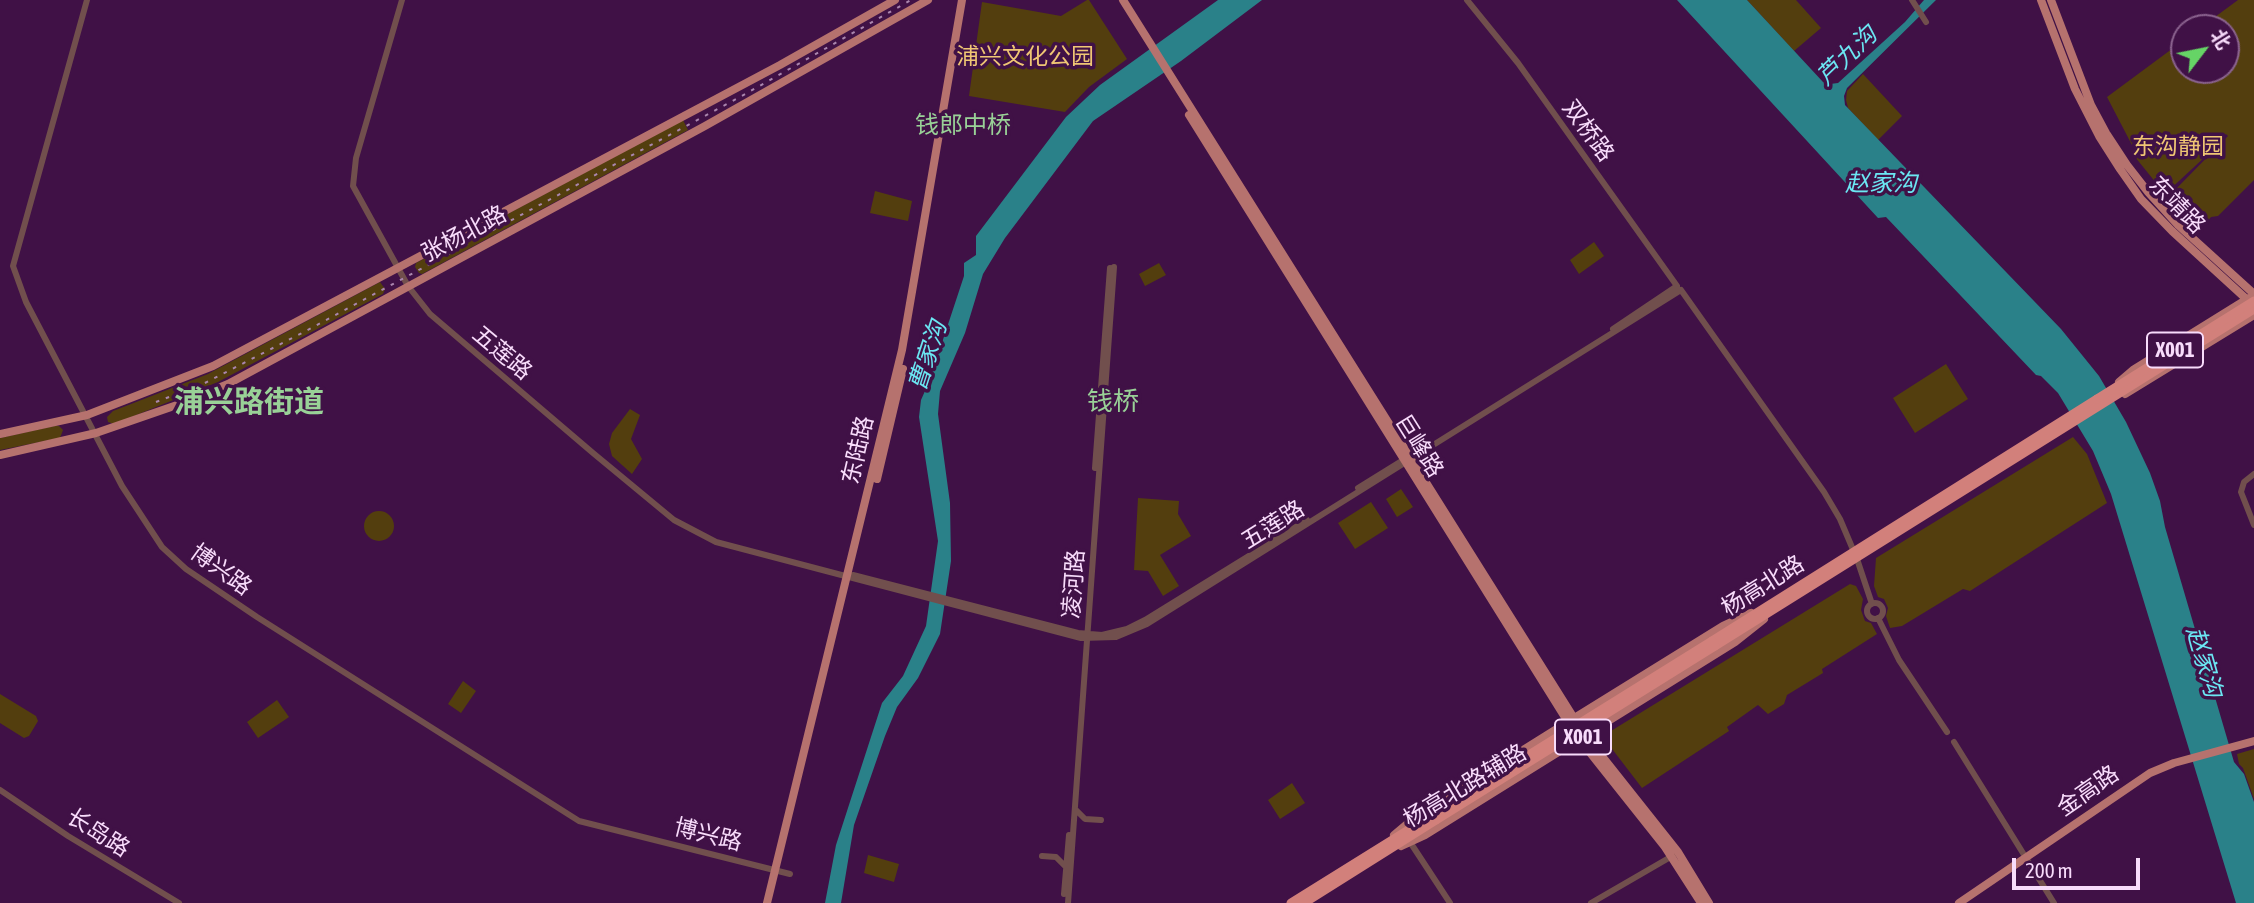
<!DOCTYPE html>
<meta charset="utf-8">
<style>
body{margin:0}
#map{position:relative;width:2254px;height:903px;overflow:hidden;background:#401146;font-family:"Asap Condensed","Noto Sans SC",sans-serif}
canvas{display:block}
.north{position:absolute;left:2170px;top:14px;width:70px;height:70px;box-sizing:border-box;background:#401146;border:2px solid #8a628e;border-radius:50%;rotate:58deg;font-size:19px;font-weight:700;line-height:28px;text-align:center;color:#f8dcfb}
.north::after{content:'';display:block;margin:auto;width:24px;height:32px;background:#66d466;clip-path:polygon(50% 0,100% 100%,50% 72%,0 100%)}
.scale{position:absolute;left:2012px;top:858px;width:128px;height:32px;box-sizing:border-box;border:4px solid #f8dcfb;border-top:0;padding-left:9px;font-size:21px;line-height:24px;white-space:nowrap;color:#f8dcfb;-webkit-text-stroke:5px #401146;paint-order:stroke}
</style>
<div id="map">
<canvas width="2254" height="903"></canvas>
<div class="north">北</div>
<div class="scale">200 m</div>
</div>
<script>
const context = document.querySelector('canvas').getContext('2d');
context.lineJoin = 'round';
function fillPath(path, color) { context.fillStyle = color; context.fill(path, 'evenodd'); }
const shape = rows => new Path2D(rows.map(r => 'M' + r).join(''));
function strokePath(path, color, width, dash) { context.strokeStyle = color; context.lineWidth = width; context.lineCap = dash ? 'butt' : 'round'; context.setLineDash(dash || []); context.stroke(path); }
function label(font, color, halo, rows, align = 'center') {
  context.font = font + ' "Asap Condensed","Noto Sans SC",sans-serif'; context.lineWidth = 7; context.setLineDash([]); context.textBaseline = 'middle'; context.strokeStyle = halo; context.fillStyle = color; for (const [text, x, y, turn = 0] of rows) {
    context.save(); context.translate(x, y); context.rotate((+turn || 0) * Math.PI / 180); context.textAlign = isNaN(turn) ? turn : align; if (halo) context.strokeText(text, 0, 0); context.fillText(text, 0, 0); context.restore();
  }
}
const green = shape([
 [1087,0,1089,0,1127,59,1089,87,1065,112,969,96,982,2,1061,16],
 [1747,0,1796,0,1821,28,1794,51],
 [2238,0,2254,0,2254,180,2218,216,2211,217,2204,225,2171,194,2228,136,2226,134,2206,152,2207,155,2165,194,2131,152,2134,149,2107,97,2184,40,2184,70,2226,70,2226,28,2200,28],
 [1863,74,1902,116,1878,140,1848,108,1846,100,1847,91],
 [683,120,688,130,422,274,419,273,415,267,416,263],
 [875,191,912,201,908,221,870,213],
 [1594,242,1604,256,1579,274,1570,260],
 [1159,263,1166,275,1145,286,1139,274],
 [380,282,385,289,383,294,218,382,114,424,108,422,107,417,113,411,208,374],
 [1946,364,1968,399,1915,433,1893,398],
 [630,409,640,415,631,439,642,459,632,474,612,456,609,444,612,433],
 [54,426,59,426,63,430,60,438,0,450,0,438],
 [2073,437,2087,454,2107,503,1970,591,1963,589,1902,626,1890,628,1886,616,1888,608,1884,599,1878,597,1874,586,1876,558],
 [1401,489,1413,507,1397,517,1386,499],
 [1138,498,1179,501,1178,514,1191,536,1160,555,1179,586,1163,596,1148,571,1134,570],
 [1371,502,1388,528,1355,549,1338,523],
 '364 526a15 15 0 1 1 30 0a15 15 0 1 1-30 0Z',
 [1850,584,1856,586,1863,599,1861,610,1865,621,1871,623,1877,634,1822,669,1823,673,1787,695,1784,704,1768,714,1758,705,1727,727,1729,731,1642,788,1606,741,1606,734],
 [463,681,476,691,461,713,448,704],
 [0,694,36,716,38,721,29,736,24,738,0,723],
 [277,700,289,717,258,738,247,722],
 [2254,749,2254,799,2243,768,2239,764,2237,754],
 [1292,783,1305,803,1280,819,1268,800],
 [868,855,899,864,894,882,864,873]
]);
const water = shape([
 [1218,0,1262,0,1181,61,1093,121,1005,238,983,274,965,333,940,391,938,414,950,503,951,561,940,634,918,678,897,707,885,736,854,825,841,903,825,903,836,845,882,703,903,676,926,626,938,541,919,417,921,400,929,382,964,276,964,263,976,255,976,236,1066,117,1100,85],
 [1677,0,1747,0,1823,82,1830,84,1838,83,1905,22,1924,0,1936,0,1847,88,1844,96,1845,105,2061,329,2099,376,2126,422,2150,473,2160,501,2165,527,2234,762,2244,774,2254,802,2254,903,2236,903,2111,494,2093,451,2058,393,2041,376,2036,375,1886,217,1878,218]
]);
const minor = shape([
 [87,0,13,266,26,302,122,486,162,547,186,569,257,617,579,821,790,874],
 [402,0,356,158,353,186,408,286,430,314,593,453,674,520,716,542,1081,638,1116,637,1147,624,1681,290,1824,492,1840,519,1854,552],
 [1467,0,1518,63,1677,286,1613,329],
 [1912,0,1926,22],
 [1095,468,1110,268],
 [2254,474,2244,482,2241,492,2254,525],
 [1358,488,1429,444],
 [1857,559,1872,604],
 [847,577,853,575,1078,633,1102,635,1127,629,1145,620,1307,520],
 '1867 611a8 8 0 1 1 16 0a8 8 0 1 1-16 0Z',
 [1878,618,1899,660,1947,732],
 [1954,742,2054,903],
 [0,790,68,836,179,903],
 [1076,810,1085,819,1101,820],
 [1410,842,1450,903],
 [1042,856,1056,857,1066,867],
 [1064,894,1069,835],
 [1068,903,1114,267],
 [1591,903,1674,855]
]);
const major = shape([
 [1123,0,1582,731,1678,852,1709,903],
 [2041,0,2075,89,2099,136,2120,169,2141,199,2172,231,2254,306],
 [2051,0,2091,105,2106,133,2127,165,2148,192,2178,225,2254,294],
 [1189,115,1576,735,1665,847,1701,903],
 [2119,382,2133,370,2249,298],
 [2125,394,2254,315],
 [0,434,87,415,213,366,780,65,895,0],
 [0,455,96,433,177,405,228,384,705,126,928,0],
 [877,479,903,369],
 [1394,835,1413,819,1568,722,1723,626,1751,613],
 [1401,846,1425,835,1735,642,1764,619],
 [767,903,902,350,962,0],
 [1959,903,2150,773,2174,763,2254,741]
]);
const highway = shape([
 [1712,641,2097,399],
 [1715,646,2254,309],
 [1291,903,1434,814],
 [1304,903,1436,820]
]);
const rail = shape([
 [156,402,203,384,302,333,740,97,911,0]
]);
const highwayBridge = shape([
 [2097,399,2254,301],
 [1434,814,1712,641],
 [1436,820,1715,646]
]);
const shields = [
 [2175,350,56],
 [1583,737,56]
];
const shieldNames = [
 ["X001",2175,350],
 ["X001",1583,737]
];
const parkNames = [
 ["浦兴文化公园",1025,57],
 ["东沟静园",2178,147]
];
const streetNames = [
 ["双桥路",1588,131,54],
 ["东靖路",2177,205,46],
 ["张杨北路",464,234,-28],
 ["五莲路",502,353,40],
 ["巨峰路",1419,446,58],
 ["东陆路",858,450,-77],
 ["五莲路",1273,525,-32],
 ["博兴路",221,570,36],
 ["凌河路",1074,584,-86],
 ["杨高北路",1763,586,-32],
 ["杨高北路辅路",1465,786,-31],
 ["金高路",2088,791,-35],
 ["长岛路",98,833,32],
 ["博兴路",708,835,14]
];
const waterNames = [
 ["芦九沟",1847,56,-44],
 ["赵家沟",1881,183],
 ["曹家沟",928,356,-72],
 ["赵家沟",2204,662,74]
];
const neighbourhoodNames = [
 ["钱郎中桥",963,125]
];
const quarterNames = [
 ["钱桥",1113,402]
];
const districtNames = [
 ["浦兴路街道",249,403]
];
fillPath(green, '#533e0e');
fillPath(water, '#2a8189');
strokePath(minor, '#714f4d', 6);
strokePath(major, '#b6726e', 8);
strokePath(highway, '#d2807b', 9);
strokePath(rail, '#aa86ae', 2, [3.5, 7]);
strokePath(highwayBridge, '#d2807b', 9);
for (const [x, y, w] of shields) { const box = new Path2D(); box.roundRect(x - w / 2, y - 17.5, w, 35, 5); context.fillStyle = '#401146'; context.fill(box); strokePath(box, '#f8dcfb', 2); }
label('bold 21px', '#f8dcfb', null, shieldNames);
label('23px', '#efc674', '#401146', parkNames);
label('23px', '#f8dcfb', '#401146', streetNames);
label('italic 24px', '#6be7f3', '#401146', waterNames);
label('24px', '#99d197', '#401146', neighbourhoodNames);
label('26px', '#99d197', '#401146', quarterNames);
label('bold 30px', '#99d197', '#401146', districtNames);
</script>
